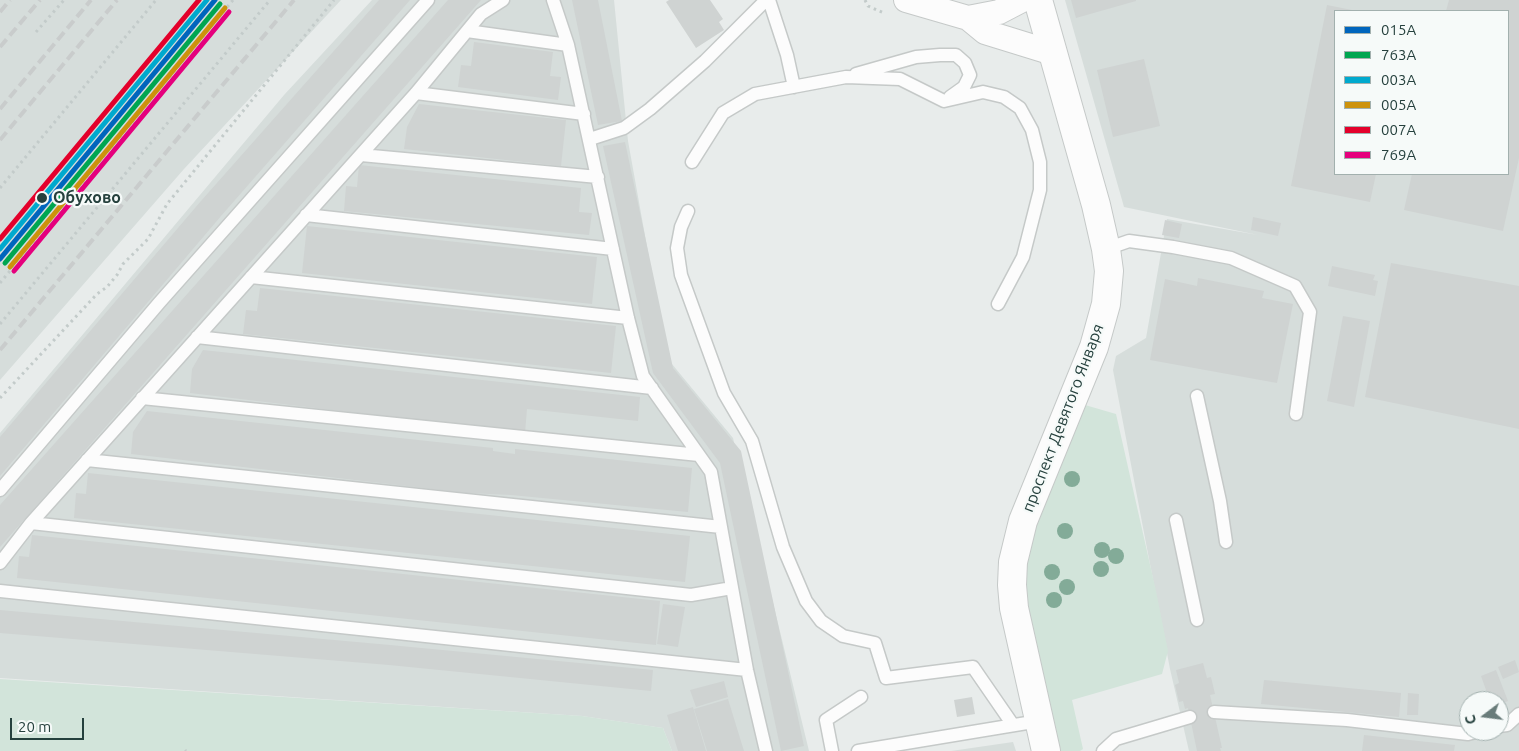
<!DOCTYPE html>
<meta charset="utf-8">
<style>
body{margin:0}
#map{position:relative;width:1519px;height:751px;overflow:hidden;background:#e8eceb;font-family:Ubuntu,sans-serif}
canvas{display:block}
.legend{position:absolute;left:1334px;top:10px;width:175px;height:165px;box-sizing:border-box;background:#f6faf9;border:1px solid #a2b0ae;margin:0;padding:6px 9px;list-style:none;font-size:15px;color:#25403d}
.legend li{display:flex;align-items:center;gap:10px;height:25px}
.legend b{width:25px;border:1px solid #a2b0ae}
.north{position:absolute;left:1459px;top:691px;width:50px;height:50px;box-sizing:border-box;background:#f6faf9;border:1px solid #a2b0ae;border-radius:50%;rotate:255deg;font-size:14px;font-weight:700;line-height:20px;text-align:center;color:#25403d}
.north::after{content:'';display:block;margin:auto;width:18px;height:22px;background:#697c7a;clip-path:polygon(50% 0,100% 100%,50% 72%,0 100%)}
.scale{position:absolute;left:10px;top:718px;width:74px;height:22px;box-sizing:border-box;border:2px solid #25403d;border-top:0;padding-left:6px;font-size:15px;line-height:18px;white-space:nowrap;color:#25403d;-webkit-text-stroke:4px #f6faf9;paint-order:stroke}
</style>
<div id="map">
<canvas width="1519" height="751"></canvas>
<ul class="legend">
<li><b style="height:6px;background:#0065bd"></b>015А</li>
<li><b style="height:6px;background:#00a651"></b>763А</li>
<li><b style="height:6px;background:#00a9ce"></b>003А</li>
<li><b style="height:6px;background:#cd920c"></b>005А</li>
<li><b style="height:6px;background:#e4002b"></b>007А</li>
<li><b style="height:6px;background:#e5007d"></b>769А</li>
</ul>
<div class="north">С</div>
<div class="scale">20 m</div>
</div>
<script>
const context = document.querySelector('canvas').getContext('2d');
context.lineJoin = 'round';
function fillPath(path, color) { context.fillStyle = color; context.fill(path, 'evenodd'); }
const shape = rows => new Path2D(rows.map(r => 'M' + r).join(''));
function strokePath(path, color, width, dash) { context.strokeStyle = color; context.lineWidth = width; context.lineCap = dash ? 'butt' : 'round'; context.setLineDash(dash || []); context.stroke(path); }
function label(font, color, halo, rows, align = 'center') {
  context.font = font + ' Ubuntu,sans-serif'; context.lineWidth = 4.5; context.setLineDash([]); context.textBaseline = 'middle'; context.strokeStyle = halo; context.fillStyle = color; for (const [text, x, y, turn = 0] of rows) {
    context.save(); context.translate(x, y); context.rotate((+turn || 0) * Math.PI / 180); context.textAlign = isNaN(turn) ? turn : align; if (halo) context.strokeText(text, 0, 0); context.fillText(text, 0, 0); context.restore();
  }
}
const built = shape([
 [0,0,341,0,184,169,0,380],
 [372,0,614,0,628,141,667,358,733,438,809,751,672,751,663,728,582,716,0,678,0,433,284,95],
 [1065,0,1519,0,1519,751,1189,751,1170,669,1113,370,1116,356,1146,338,1167,219,1258,235,1124,207],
 [1335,11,1508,11,1508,174,1335,174],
 [1469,701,1499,701,1499,731,1469,731],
 [1013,742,1016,751,951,751]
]);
const green = shape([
 [1085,405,1116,414,1156,591,1168,651,1162,674,1072,700,1083,749,1080,751,1060,751,1027,606,1026,573,1027,558,1036,524],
 [0,679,582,716,663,728,672,751,0,751]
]);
const building = shape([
 [379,0,410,0,221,216,0,476,0,437,201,201],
 [448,0,481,0,0,547,0,505],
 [572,0,598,0,622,121,598,125],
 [669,0,710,0,723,19,719,22,724,30,696,48,666,2],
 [1071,0,1136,0,1136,1,1076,18],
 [1449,0,1519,0,1519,158,1503,231,1404,210,1412,174,1508,174,1508,11,1446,11],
 [1327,5,1352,10,1335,11,1335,174,1376,174,1370,202,1291,186],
 [474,42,553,52,550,76,561,77,558,100,458,87,461,65,471,66],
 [1144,59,1160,126,1113,137,1097,70],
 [419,104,566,120,561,166,404,149,407,127],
 [625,142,673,368,741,451,804,746,781,751,720,463,653,373,603,146],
 [359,165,581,188,579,212,592,213,589,235,344,211,346,186,357,187],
 [1253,217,1281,223,1278,236,1251,230],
 [1165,220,1182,224,1179,238,1162,235],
 [307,226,597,257,592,304,302,273],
 [1391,263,1519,286,1519,429,1365,397],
 [1332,266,1375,275,1373,280,1378,281,1375,296,1328,286],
 [1198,278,1264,291,1262,298,1293,304,1277,383,1150,360,1165,279,1197,286],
 [260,288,616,326,611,373,243,334,246,310,257,311],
 [1343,316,1370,321,1354,407,1327,401],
 [203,350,640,397,638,421,527,409,525,433,190,393,192,369],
 [147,411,493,448,493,451,515,454,515,449,692,468,688,512,511,495,467,493,131,454,133,432],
 [88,473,690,536,685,582,74,518,76,493,86,494],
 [32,535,660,601,656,645,17,578,19,556,29,557],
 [663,604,685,607,678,647,657,644],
 [0,610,390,645,653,670,651,691,389,665,0,633],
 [1515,660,1519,672,1503,679,1498,667],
 [1203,663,1207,678,1211,677,1215,694,1210,695,1222,748,1220,748,1221,751,1197,751,1188,708,1185,709,1183,701,1179,702,1175,685,1179,683,1176,670],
 [1496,670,1508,701,1499,705,1499,701,1490,701,1481,676],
 [1264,680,1401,693,1399,717,1261,704],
 [724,681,728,697,696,707,690,690],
 [1408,693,1419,694,1418,715,1407,715],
 [972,697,975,714,957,717,954,700],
 [728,699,744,751,707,751,694,709],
 [693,707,706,751,678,751,667,715],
 [1364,735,1455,745,1454,751,1362,751]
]);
const path = shape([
 [865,0,868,6,884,13],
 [36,32,64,0],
 [0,188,156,0],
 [0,283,233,0],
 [0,324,270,0],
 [0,398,97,294,107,287,117,275,123,264,148,239,167,204,334,0],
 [185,750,186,751]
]);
const service = shape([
 [553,0,568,45,628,318,643,376,711,472,747,670,766,751],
 [769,0,787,55,794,87],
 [467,31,568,45],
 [856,74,916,57,940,55,956,55,965,63,970,75,964,87,950,97],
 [416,93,584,114],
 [590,139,624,128,650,109,705,61,766,0],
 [361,155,598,177],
 [692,162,723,113,755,94,846,77,900,79,944,101,983,92,1004,97,1020,108,1032,130,1040,162,1040,190,1023,257,998,304],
 [688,211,681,227,677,248,681,275,724,393,752,441,783,547,806,601,821,621,843,636,875,643,886,678,973,667,1013,725],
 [306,215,613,249],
 [1106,249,1129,241,1173,247,1231,258,1295,286,1310,312,1296,414],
 [251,277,628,318],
 [197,337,652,388],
 [1197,396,1220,501,1226,542],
 [142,398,699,455],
 [87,460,721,527],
 [0,490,159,303,428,0],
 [1176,520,1197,620],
 [31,523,691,595,732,588],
 [0,563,31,523,416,93,481,14,503,0],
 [0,591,747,670],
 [1214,712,1347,720,1468,734,1479,731],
 [1499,726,1507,725,1519,714],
 [832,751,826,720,861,697],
 [858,751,1039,721],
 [1103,751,1116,739,1190,717]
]);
const minor = shape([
 [906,0,968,18,985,32,1053,53],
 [968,18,999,12,1022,0]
]);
const tertiary = shape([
 [1038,0,1096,205,1106,249,1109,271,1106,304,1094,347,1023,521,1013,562,1012,585,1014,608,1046,751]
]);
const rail = shape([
 [0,12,10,0],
 [0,47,40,0],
 [0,109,91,0],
 [0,140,117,0],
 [0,350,294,0]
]);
const rail1 = shape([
 [0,259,215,0]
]);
const rail2 = shape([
 [5,263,220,4]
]);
const rail3 = shape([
 [0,249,207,0]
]);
const rail4 = shape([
 [10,267,225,8]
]);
const rail5 = shape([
 [0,239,199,0]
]);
const rail6 = shape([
 [14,271,229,12]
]);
const trees = [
 [1072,479],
 [1065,531],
 [1102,550],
 [1116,556],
 [1101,569],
 [1052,572],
 [1067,587],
 [1054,600]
];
const markers = [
 [42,198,6,"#25403d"]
];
const stopNames = [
 ["Обухово",53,198]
];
const streetNames = [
 ["проспект Девятого Января",1063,418,-69]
];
fillPath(built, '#d6dddb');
fillPath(green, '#d2e4da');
fillPath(building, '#cfd3d2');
strokePath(service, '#c5c9c8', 15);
strokePath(minor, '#c5c9c8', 26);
strokePath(tertiary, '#c5c9c8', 30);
strokePath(path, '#c3cbca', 3, [2.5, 4]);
strokePath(service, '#fcfcfc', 12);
strokePath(minor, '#fcfcfc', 24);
strokePath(tertiary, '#fcfcfc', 28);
strokePath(rail, '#c9cccc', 4, [10, 5]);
strokePath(rail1, '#0065bd', 5);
strokePath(rail2, '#00a651', 5);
strokePath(rail3, '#00a9ce', 5);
strokePath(rail4, '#cd920c', 5);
strokePath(rail5, '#e4002b', 5);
strokePath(rail6, '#e5007d', 5);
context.fillStyle = '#83ab98';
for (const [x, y] of trees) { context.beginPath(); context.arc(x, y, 8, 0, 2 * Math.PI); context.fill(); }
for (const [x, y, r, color] of markers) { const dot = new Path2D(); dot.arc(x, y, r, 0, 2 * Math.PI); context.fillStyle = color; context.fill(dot); strokePath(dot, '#f6faf9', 2); }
label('bold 16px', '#25403d', '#f6faf9', stopNames, 'left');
label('16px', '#25403d', '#f6faf9', streetNames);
</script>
